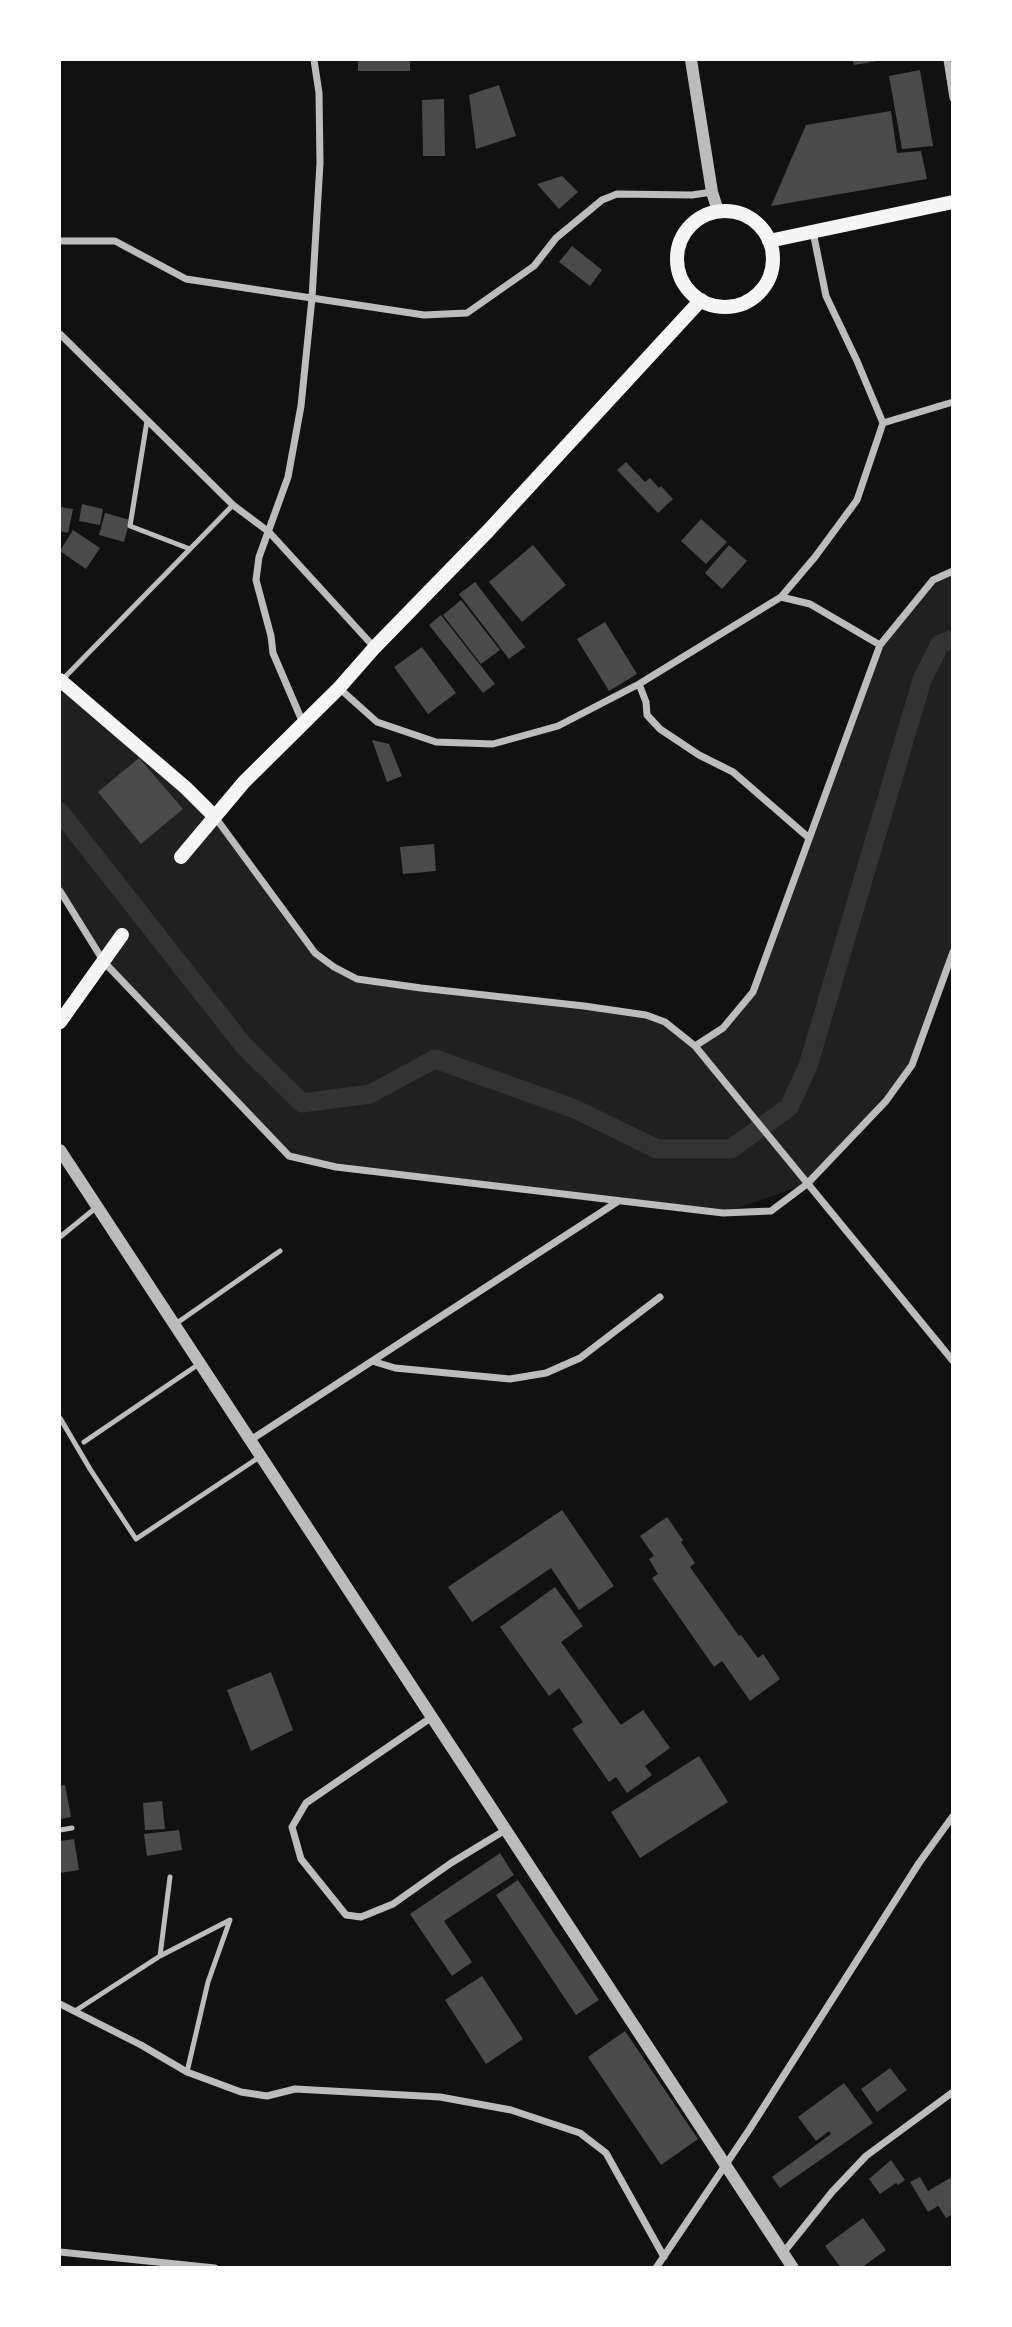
<!DOCTYPE html>
<style>
body{margin:0}
#map{position:relative;width:1012px;height:2327px;overflow:hidden;background:#111;font-family:Overpass,sans-serif}
canvas{display:block}
.frame{position:absolute;inset:0;border:61px solid #fff;pointer-events:none}
</style>
<div id="map">
<canvas width="1012" height="2327"></canvas>
<div class="frame"></div>
</div>
<script>
const context = document.querySelector('canvas').getContext('2d');
context.lineJoin = 'round';
function fillPath(path, color) { context.fillStyle = color; context.fill(path, 'evenodd'); }
const shape = rows => new Path2D(rows.map(r => 'M' + r).join(''));
function strokePath(path, color, width, dash) { context.strokeStyle = color; context.lineWidth = width; context.lineCap = dash ? 'butt' : 'round'; context.setLineDash(dash || []); context.stroke(path); }
const green = shape([
 [952,571,952,952,912,1065,886,1101,807,1184,723,1213,336,1167,289,1156,104,962,60,891,60,680,216,810,275,900,315,953,357,979,584,1006,665,1022,695,1046,723,1028,753,992,880,645,933,580]
]);
const canal = shape([
 [60,812,244,1046,302,1103,370,1094,435,1059,575,1109,657,1149,731,1149,789,1107,808,1066,922,680,940,644,953,639]
]);
const building = shape([
 [358,60,410,60,410,71,358,71],
 [853,60,877,60,877,61,854,65],
 [920,70,933,146,902,149,889,76],
 [499,85,516,136,476,149,469,95],
 [444,99,445,156,423,156,422,100],
 [891,111,897,153,921,151,927,179,771,206,806,125],
 [562,176,578,192,559,209,537,184],
 [572,246,602,270,590,286,559,262],
 [626,462,645,482,650,478,659,488,661,486,673,499,658,513,617,470],
 [82,504,103,509,100,525,79,521],
 [60,507,73,509,68,533,60,531],
 [105,513,130,520,124,542,99,535],
 [701,519,727,542,706,564,681,541],
 [73,530,100,548,86,569,60,551],
 [533,545,566,585,522,622,489,582],
 [729,545,747,561,722,589,705,573],
 [475,582,525,647,509,659,459,594],
 [461,600,500,650,481,664,443,615],
 [441,615,495,684,483,693,429,625],
 [605,622,637,674,609,691,577,639],
 [422,647,456,693,428,714,394,667],
 [372,740,389,744,402,776,387,782],
 [139,758,183,809,141,844,98,792],
 [434,844,436,871,403,874,400,847],
 [562,1510,614,1586,579,1610,551,1568,472,1622,448,1587],
 [667,1517,683,1540,681,1542,695,1563,690,1567,739,1636,741,1635,758,1658,763,1654,780,1679,750,1701,722,1661,714,1667,652,1578,658,1574,649,1559,654,1556,640,1536],
 [555,1587,583,1626,561,1642,621,1725,643,1710,670,1748,645,1766,652,1775,627,1793,616,1777,609,1782,572,1729,583,1722,559,1688,549,1696,500,1627],
 [271,1672,293,1730,251,1751,227,1690],
 [699,1756,728,1802,640,1858,611,1812],
 [65,1785,71,1817,60,1819,60,1786],
 [162,1801,165,1829,145,1830,143,1803],
 [179,1830,182,1850,147,1856,144,1834],
 [74,1839,79,1870,60,1873,60,1841],
 [500,1853,514,1875,444,1921,472,1962,452,1976,410,1914],
 [518,1880,599,2000,576,2015,496,1895],
 [482,1976,523,2039,486,2064,445,2000],
 [625,2031,698,2139,661,2165,588,2057],
 [890,2068,907,2090,877,2112,861,2089],
 [844,2083,873,2123,780,2188,772,2177,831,2134,829,2131,816,2141,798,2117],
 [891,2160,905,2180,898,2185,896,2183,880,2194,869,2179],
 [920,2177,928,2191,950,2178,953,2183,953,2214,946,2218,934,2199,938,2206,928,2212,910,2182],
 [863,2218,886,2250,861,2268,841,2268,825,2246]
]);
const service = shape([
 [147,421,130,526,190,549],
 [61,681,233,505],
 [60,1237,98,1206],
 [174,1325,280,1251],
 [60,1418,90,1469,136,1539,261,1456],
 [84,1442,199,1364],
 [60,1830,72,1828],
 [160,1956,170,1877],
 [75,2011,160,1956,230,1920,208,1982,187,2072]
]);
const minor = shape([
 [947,60,953,98],
 [60,241,115,241,186,279,424,315,467,313,534,266,556,238,602,200,617,194,692,195,712,192],
 [60,334,233,505,269,532,374,647],
 [883,423,953,402],
 [781,597,810,604,880,645],
 [639,684,646,702,647,715,660,729,699,755,733,772,809,838],
 [339,688,377,722,436,742,493,744,558,726,639,684,781,597,815,557,857,500,883,423,857,361,826,296,813,232],
 [303,723,273,653,271,636,256,580,259,557,288,477,301,406,312,298,320,163,319,93,314,60],
 [215,817,315,953,334,967,357,979,421,988,584,1006,646,1015,665,1022,695,1046,953,1361],
 [60,891,104,962,289,1156,336,1167,723,1213,771,1211,807,1184,886,1101,912,1065,953,952],
 [695,1046,723,1028,753,992,880,645,933,580,953,571],
 [372,1361,395,1368,510,1379,546,1373,580,1358,660,1297],
 [249,1441,617,1202],
 [432,1717,306,1803,292,1827,301,1859,346,1915,361,1917,393,1904,451,1863,507,1829],
 [60,2004,141,2045,187,2072,241,2092,267,2096,295,2089,440,2097,511,2110,580,2133,606,2153,664,2257],
 [60,2252,215,2268],
 [783,2253,832,2192,866,2156,953,2092],
 [656,2268,749,2130,919,1863,953,1816]
]);
const tertiary = shape([
 [691,60,712,192,718,211],
 [60,1150,793,2268]
]);
const secondary = shape([
 '677 259a48 48 0 1 1 96 0a48 48 0 1 1-96 0Z',
 [769,241,953,202],
 [60,680,186,788,214,816],
 [181,857,244,782,339,688,375,647,488,531,701,300],
 [60,1022,122,935]
]);
fillPath(green, '#202020');
strokePath(canal, '#333', 19);
fillPath(building, '#4a4a4a');
strokePath(service, '#bcbcbc', 5);
strokePath(minor, '#bcbcbc', 7);
strokePath(tertiary, '#bcbcbc', 12);
strokePath(secondary, '#f5f5f5', 14);
</script>
